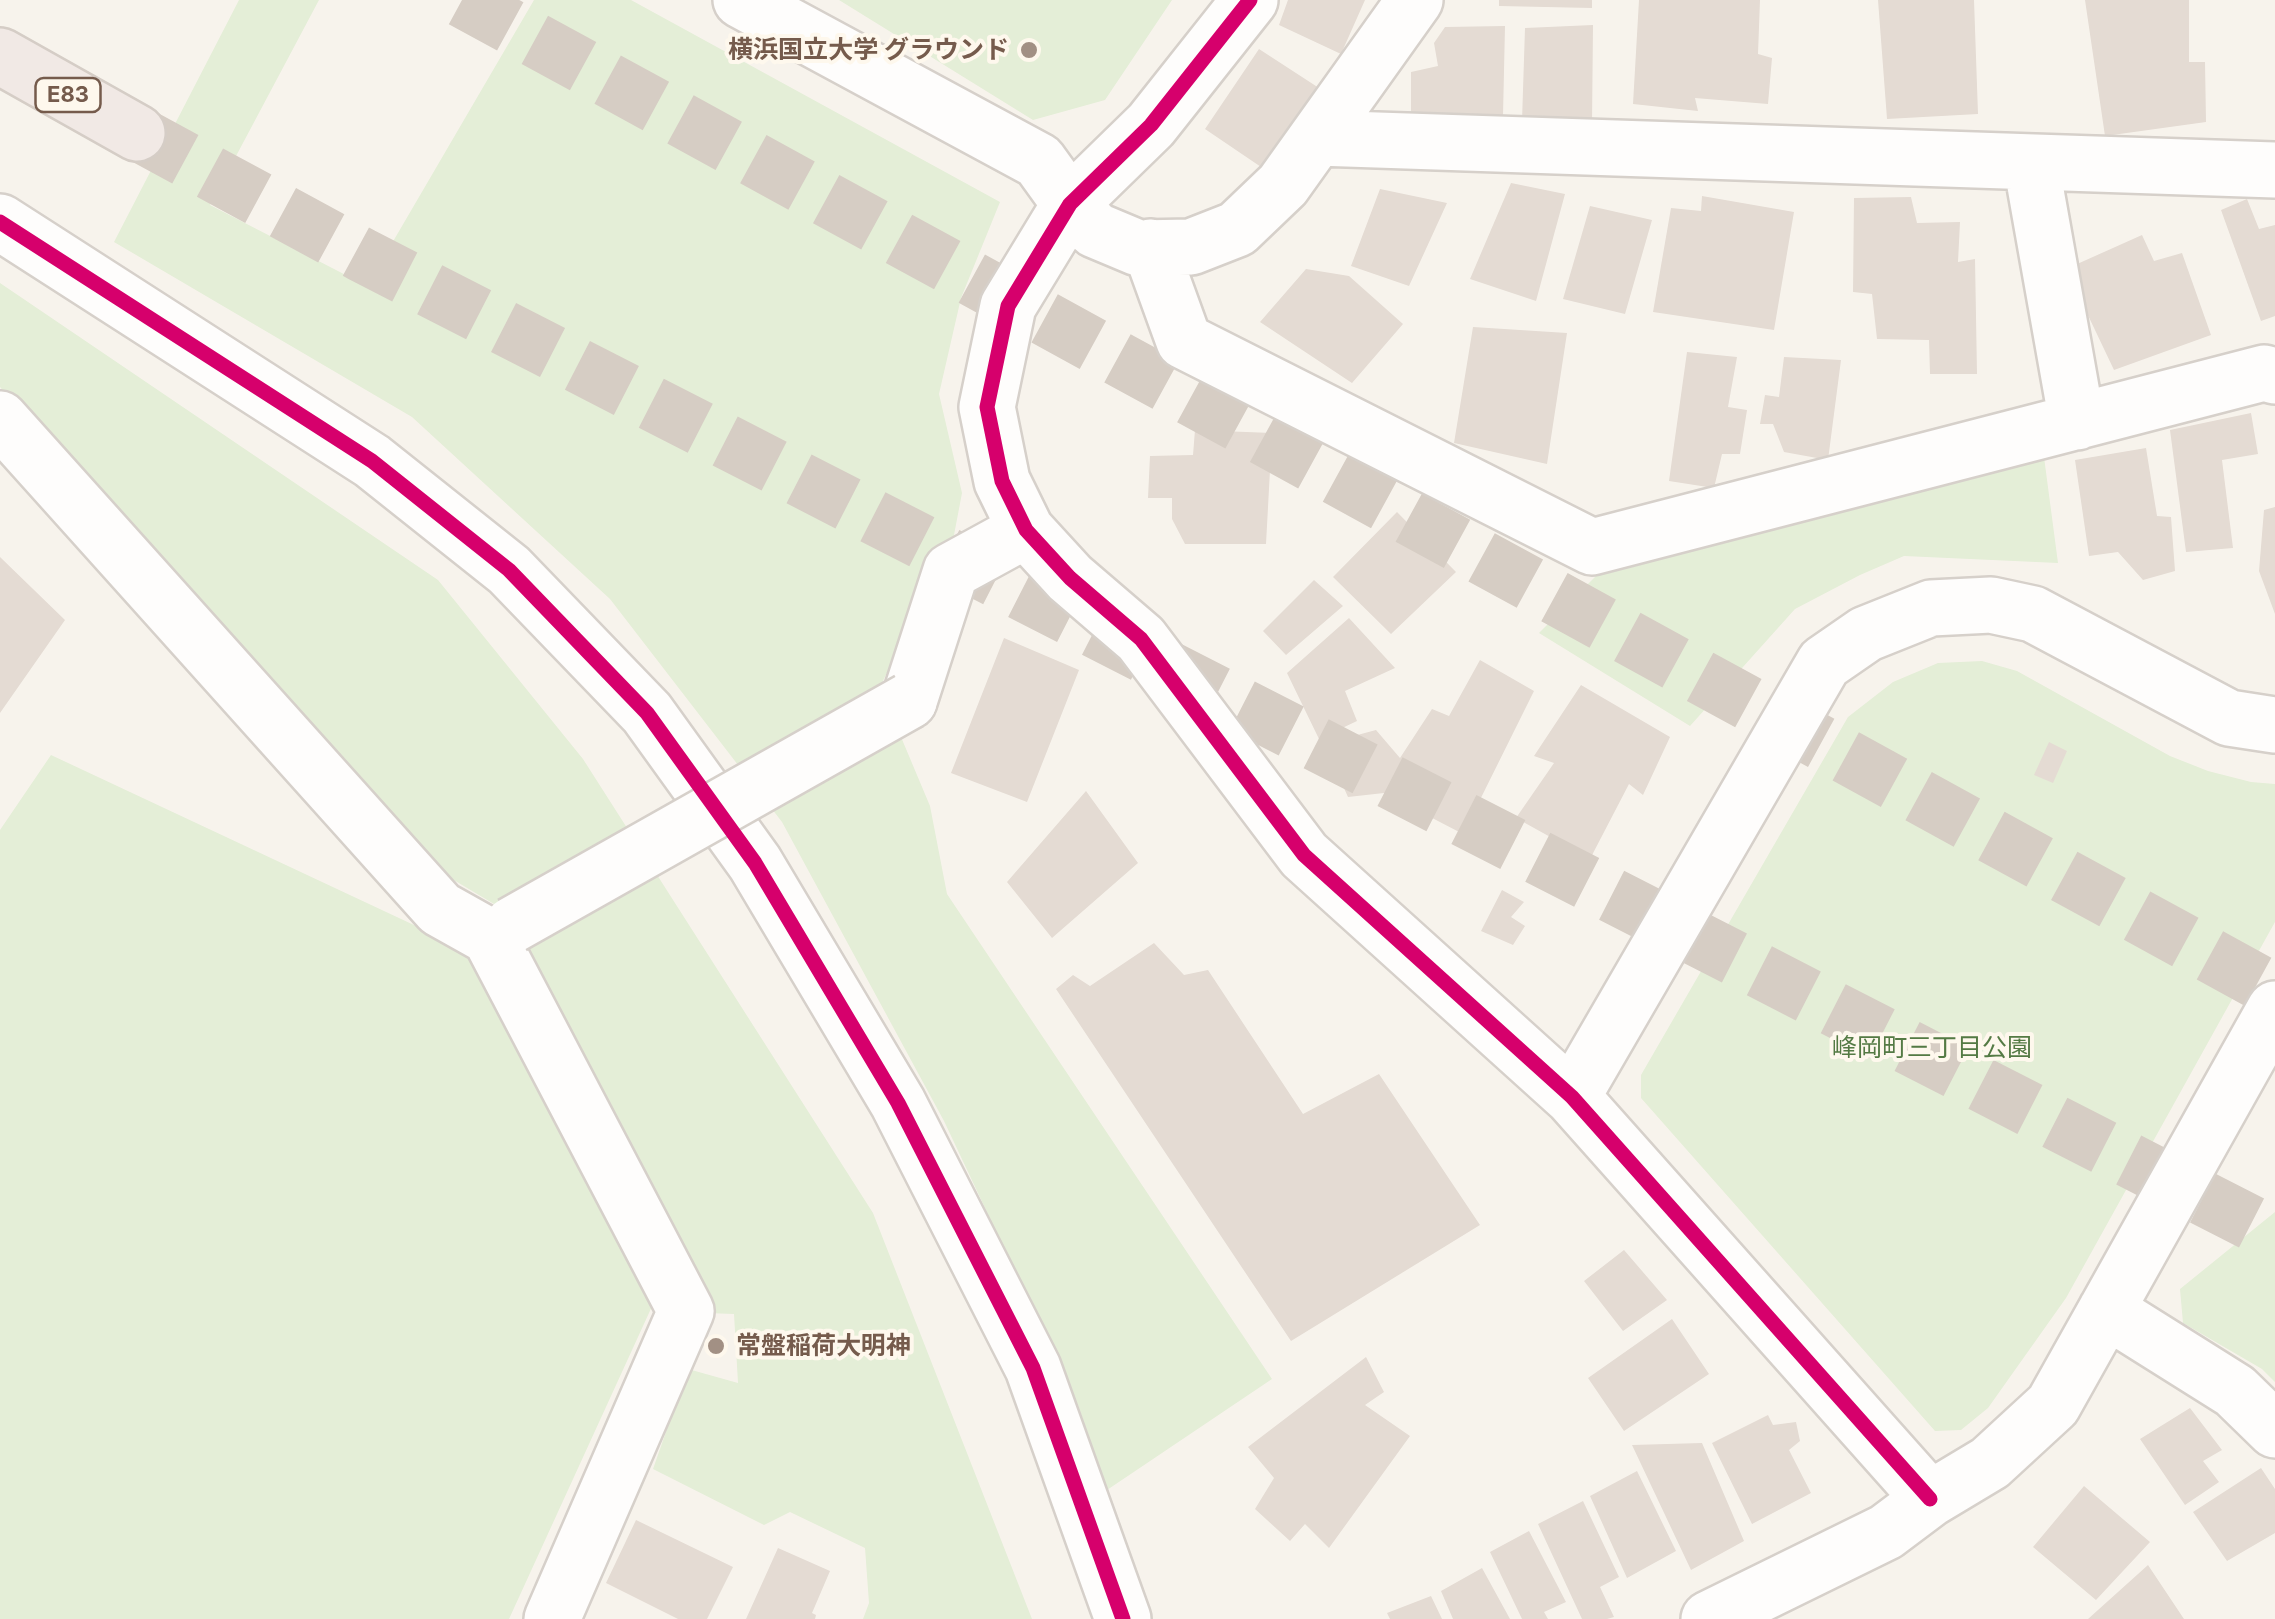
<!DOCTYPE html>
<meta charset="utf-8">
<style>
body{margin:0}
canvas{display:block;background:#f7f3ec}
</style>
<canvas width="2275" height="1619"></canvas>
<script>
const context = document.querySelector('canvas').getContext('2d');
context.lineJoin = 'round';
function fillPath(path, color) { context.fillStyle = color; context.fill(path, 'evenodd'); }
const shape = rows => new Path2D(rows.map(r => 'M' + r).join(''));
function strokePath(path, color, width, dash) { context.strokeStyle = color; context.lineWidth = width; context.lineCap = dash ? 'butt' : 'round'; context.setLineDash(dash || []); context.stroke(path); }
function label(font, color, halo, rows, align = 'center') {
  context.font = font + ' Inter,"Noto Sans JP",sans-serif'; context.lineWidth = 8; context.setLineDash([]); context.textBaseline = 'middle'; context.strokeStyle = halo; context.fillStyle = color; for (const [text, x, y, turn = 0] of rows) {
    context.save(); context.translate(x, y); context.rotate((+turn || 0) * Math.PI / 180); context.textAlign = isNaN(turn) ? turn : align; if (halo) context.strokeText(text, 0, 0); context.fillText(text, 0, 0); context.restore();
  }
}
const green = shape([
 [239,0,319,0,210,205,367,286,534,0,631,0,1000,202,961,298,939,394,962,493,954,535,880,687,930,806,947,894,1272,1379,1107,1490,1078,1405,944,1121,782,822,610,599,412,417,114,242],
 [839,0,1172,0,1105,100,1033,120],
 [0,283,438,580,583,759,873,1213,1032,1619,863,1619,869,1603,865,1548,790,1512,764,1525,653,1469,688,1369,738,1383,734,1314,707,1313,494,904,437,870,0,387],
 [2044,457,2058,563,1904,556,1860,575,1795,609,1690,726,1539,633,1597,575],
 [1982,661,2017,671,2170,756,2208,771,2251,782,2275,784,2275,922,2066,1298,1988,1408,1961,1430,1935,1431,1641,1098,1641,1075,1848,717,1893,682,1938,663],
 [51,755,463,948,654,1302,509,1619,0,1619,0,830],
 [2275,1212,2275,1382,2262,1369,2183,1323,2180,1289]
]);
const building = shape([
 [1288,0,1365,0,1341,54,1279,25],
 [1499,0,1592,0,1592,8,1499,6],
 [1639,0,1760,0,1758,54,1772,58,1768,104,1695,98,1698,111,1633,104],
 [1878,0,1974,0,1978,114,1887,119],
 [2085,0,2189,0,2189,62,2205,62,2206,122,2105,136],
 [1593,25,1592,124,1522,121,1525,28],
 [1505,26,1503,116,1411,117,1411,72,1438,66,1434,43,1445,27],
 [1259,49,1319,88,1264,169,1205,129],
 [1511,183,1565,194,1536,301,1470,279],
 [1380,189,1447,203,1409,286,1351,266],
 [1702,196,1794,212,1774,330,1653,312,1671,208,1701,211],
 [1911,197,1917,223,1960,222,1958,262,1975,259,1977,374,1930,374,1929,340,1877,339,1872,294,1853,292,1854,198],
 [2247,199,2259,229,2275,225,2275,316,2261,321,2221,210],
 [1590,206,1652,220,1625,314,1563,299],
 [2142,235,2154,261,2182,253,2211,335,2114,370,2066,269],
 [1306,269,1349,276,1403,324,1352,383,1260,322],
 [1473,327,1567,333,1547,464,1454,443],
 [1687,352,1737,357,1728,407,1747,410,1740,454,1722,454,1714,488,1669,481],
 [1784,357,1841,360,1828,460,1784,452,1773,424,1760,424,1765,395,1779,397],
 [2251,413,2258,454,2222,460,2233,548,2186,552,2170,430],
 [1195,430,1272,433,1266,544,1185,544,1172,519,1172,498,1148,498,1150,456,1193,455],
 [2146,448,2157,516,2171,517,2175,571,2143,580,2118,552,2089,556,2075,460],
 [2275,507,2275,614,2259,571,2264,510],
 [1397,512,1456,572,1391,634,1333,577],
 [0,557,65,620,0,713],
 [1314,580,1343,606,1286,655,1263,631],
 [1349,618,1395,668,1345,691,1357,721,1319,739,1287,673],
 [1004,638,1079,670,1027,802,951,773],
 [1480,660,1534,691,1463,834,1384,793,1348,797,1324,744,1376,730,1400,758,1432,709,1449,716],
 [1581,685,1670,737,1643,795,1629,784,1590,859,1516,818,1554,763,1534,756],
 [2049,742,2067,751,2053,783,2034,775],
 [1086,791,1138,863,1052,938,1007,882],
 [1502,890,1524,902,1511,917,1525,926,1513,945,1481,931],
 [1154,943,1184,975,1208,970,1303,1114,1379,1074,1480,1225,1291,1341,1056,989,1073,975,1090,986],
 [1624,1250,1667,1300,1623,1331,1584,1281],
 [1672,1319,1709,1374,1624,1431,1588,1378],
 [1366,1357,1384,1392,1365,1405,1410,1436,1329,1548,1305,1524,1290,1541,1255,1509,1274,1478,1248,1447],
 [2190,1408,2222,1450,2203,1461,2219,1482,2185,1505,2140,1439],
 [1768,1415,1773,1425,1796,1422,1800,1441,1789,1450,1811,1493,1752,1524,1712,1443],
 [1702,1443,1744,1541,1691,1570,1632,1445],
 [2261,1468,2275,1489,2275,1533,2227,1561,2193,1512],
 [1637,1471,1676,1551,1627,1578,1590,1496],
 [2084,1486,2150,1542,2096,1600,2033,1547],
 [1583,1501,1619,1577,1600,1587,1614,1617,1607,1619,1582,1619,1538,1524],
 [636,1520,733,1567,707,1619,678,1619,606,1583],
 [1529,1531,1566,1602,1544,1612,1548,1619,1522,1619,1490,1552],
 [778,1548,830,1571,812,1613,816,1615,815,1619,746,1619],
 [2148,1565,2184,1619,2088,1619],
 [1482,1568,1510,1619,1453,1619,1441,1591],
 [1431,1596,1442,1619,1390,1619,1387,1613]
]);
const highwayTunnel = shape([
 [462,0,2275,991],
 [137,133,362,255,2275,1235]
]);
const minor = shape([
 [741,0,1039,161,1070,204,1095,230,1138,248,1191,247,1237,229,1283,185,1415,0],
 [1250,0,1151,125,1070,204,1008,306,987,407,1002,481,1026,530,1070,578,1141,639,1304,855,1572,1097,1930,1499],
 [1317,138,2275,170],
 [2031,163,2077,422],
 [0,222,372,461,509,570,647,713,755,863,898,1103,1033,1368,1123,1619],
 [1150,247,1184,341,1592,547,2264,373,2275,376],
 [0,419,440,909,490,937,686,1311,552,1619],
 [909,701,951,571,1026,530],
 [1572,1097,1824,663,1866,634,1931,608,1991,605,2033,614,2229,718,2275,725],
 [2106,1310,2235,1391,2275,1430],
 [1709,1619,1886,1532,1930,1499,1990,1463,2053,1405,2275,1009]
]);
const highway = shape([
 [0,56,137,133]
]);
const minorBridge = shape([
 [512,925,909,701]
]);
const cycleway = shape([
 [1250,0,1151,125,1070,204,1008,306,987,407,1002,481,1026,530,1070,578,1141,639,1304,855,1572,1097,1930,1499],
 [0,222,372,461,509,570,647,713,755,863,898,1103,1033,1368,1123,1619]
]);
const markers = [
 [1029,50,10,"#a29084"],
 [716,1346,10,"#a29084"]
];
const shields = [
 [68,95,65]
];
const shieldNames = [
 ["E83",68,95]
];
const poiNames = [
 ["横浜国立大学 グラウンド",1009,50],
 ["常盤稲荷大明神",736,1346,"left"]
];
const parkNames = [
 ["峰岡町三丁目公園",1932,1048]
];
fillPath(green, '#e4eed7');
fillPath(building, '#e4dbd3');
strokePath(highwayTunnel, '#d6cdc4', 55, [55, 28]);
strokePath(minor, '#d6d0ca', 60);
strokePath(highway, '#d5cdc6', 60);
strokePath(minor, '#fefdfc', 55);
strokePath(highway, '#f1e9e5', 55);
strokePath(minorBridge, '#d6d0ca', 60, []);
strokePath(minorBridge, '#fefdfc', 55);
strokePath(cycleway, '#d6006c', 15);
for (const [x, y, r, color] of markers) { const dot = new Path2D(); dot.arc(x, y, r, 0, 2 * Math.PI); context.fillStyle = color; context.fill(dot); strokePath(dot, '#fef8ed', 4); }
for (const [x, y, w] of shields) { const box = new Path2D(); box.roundRect(x - w / 2, y - 17, w, 34, 8); context.fillStyle = '#fef8ed'; context.fill(box); strokePath(box, '#755b4c', 2.5); }
label('bold 22px', '#755b4c', null, shieldNames);
label('bold 25px', '#755b4c', '#fef8ed', poiNames, 'right');
label('25px', '#547a44', '#fef8ed', parkNames);
</script>
